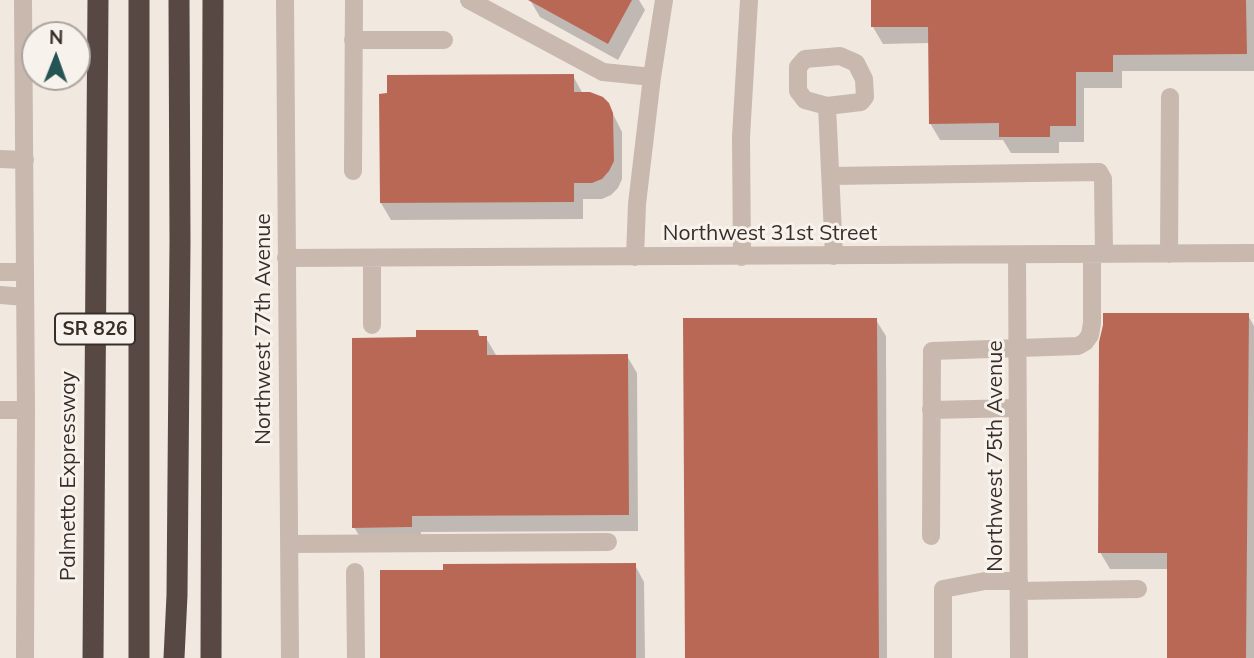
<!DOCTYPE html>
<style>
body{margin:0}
#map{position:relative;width:1254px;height:658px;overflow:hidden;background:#f1e8e0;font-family:Mulish,sans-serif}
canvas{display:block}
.north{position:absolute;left:21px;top:21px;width:70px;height:70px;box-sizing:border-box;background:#f8f2ec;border:2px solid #aba49f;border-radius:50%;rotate:1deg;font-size:19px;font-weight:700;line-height:28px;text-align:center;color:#372e2b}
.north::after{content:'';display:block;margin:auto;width:24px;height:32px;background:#255454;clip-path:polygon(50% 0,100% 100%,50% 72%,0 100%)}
</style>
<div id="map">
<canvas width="1254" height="658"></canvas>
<div class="north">N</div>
</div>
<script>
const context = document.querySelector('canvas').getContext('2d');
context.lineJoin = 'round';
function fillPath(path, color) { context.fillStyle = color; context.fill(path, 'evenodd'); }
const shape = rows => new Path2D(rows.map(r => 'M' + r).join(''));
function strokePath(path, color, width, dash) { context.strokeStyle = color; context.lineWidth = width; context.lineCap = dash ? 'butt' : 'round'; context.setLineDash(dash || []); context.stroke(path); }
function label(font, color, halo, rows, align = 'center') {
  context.font = font + ' Mulish,sans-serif'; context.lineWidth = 6; context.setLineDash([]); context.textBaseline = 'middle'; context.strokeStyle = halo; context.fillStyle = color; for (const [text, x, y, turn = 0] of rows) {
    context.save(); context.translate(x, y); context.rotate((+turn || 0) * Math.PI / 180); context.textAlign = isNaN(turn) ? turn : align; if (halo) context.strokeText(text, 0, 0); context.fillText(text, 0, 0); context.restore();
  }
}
const shadow = shape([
 [530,0,639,0,645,10,618,60,540,17],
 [873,0,1254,0,1254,71,1122,71,1122,88,1084,88,1084,142,1059,142,1059,153,1011,153,1003,140,940,140,930,123,930,43,883,44,873,27],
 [573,76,583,94,608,104,622,132,622,179,618,188,611,195,602,199,583,199,583,219,391,220,381,203],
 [1248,315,1254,326,1254,658,1169,658,1169,569,1110,569,1100,552],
 [876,320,886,336,887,658,687,658],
 [477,331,481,338,486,338,496,355,627,356,637,373,638,531,421,532,421,544,364,544,354,527,417,339],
 [635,565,644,582,645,658,382,658,445,571]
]);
const building = shape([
 [528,0,632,0,608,44],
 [871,0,1246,0,1247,54,1113,55,1113,72,1076,72,1076,126,1050,126,1050,137,999,137,999,123,929,124,928,27,871,27],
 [574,74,574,92,590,92,603,97,609,103,613,113,614,161,609,171,602,179,592,183,574,183,574,202,380,203,379,94,387,93,387,75],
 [1103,313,1249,313,1246,658,1167,658,1167,553,1098,553,1099,342,1103,325],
 [683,318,877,318,879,658,685,658],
 [416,330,478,330,479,336,487,336,487,355,628,354,629,515,412,516,412,527,352,528,352,338,416,337],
 [636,563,636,658,380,658,380,570,443,570,443,564]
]);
const minor = shape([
 [23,0,26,410,25,658],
 [285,0,290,658],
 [469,0,603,72,652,77,664,0],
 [353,40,444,40],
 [840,56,856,63,864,79,865,97,861,102,827,106,805,100,798,91,798,67,805,59,840,56],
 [827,106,834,256],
 [0,159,25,160],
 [353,171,354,0],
 [831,176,1099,172,1103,179,1104,254],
 [1169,254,1170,97],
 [1017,255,1019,658],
 [635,257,637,204,652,77],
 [742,257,741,137,749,0],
 [286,258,1254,253],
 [0,272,24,272],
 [0,295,25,297],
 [372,325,372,258],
 [0,410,26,410],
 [931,410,1018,408],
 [931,536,932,351,1078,346,1085,342,1090,335,1092,323,1092,254],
 [289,544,608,542],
 [355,572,356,658],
 [1019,591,1138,589],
 [943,658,943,589,985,581,1019,581]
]);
const highway = shape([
 [139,0,139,658],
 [93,658,98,0],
 [174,658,177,595,180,241,179,0],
 [211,658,213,0]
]);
const shields = [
 [95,329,80]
];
const shieldNames = [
 ["SR 826",95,329]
];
const streetNames = [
 ["Northwest 31st Street",770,234],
 ["Northwest 77th Avenue",264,329,-90],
 ["Northwest 75th Avenue",996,456,-90],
 ["Palmetto Expressway",69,476,-90]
];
fillPath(shadow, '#0003');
fillPath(building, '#b96856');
strokePath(minor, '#c8b8ad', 18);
strokePath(highway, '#574843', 21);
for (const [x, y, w] of shields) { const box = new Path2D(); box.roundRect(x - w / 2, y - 15.5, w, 31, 5); context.fillStyle = '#f8f2ec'; context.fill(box); strokePath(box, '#372e2b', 2); }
label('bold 19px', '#372e2b', null, shieldNames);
label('21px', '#372e2b', '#f8f2ec', streetNames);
</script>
